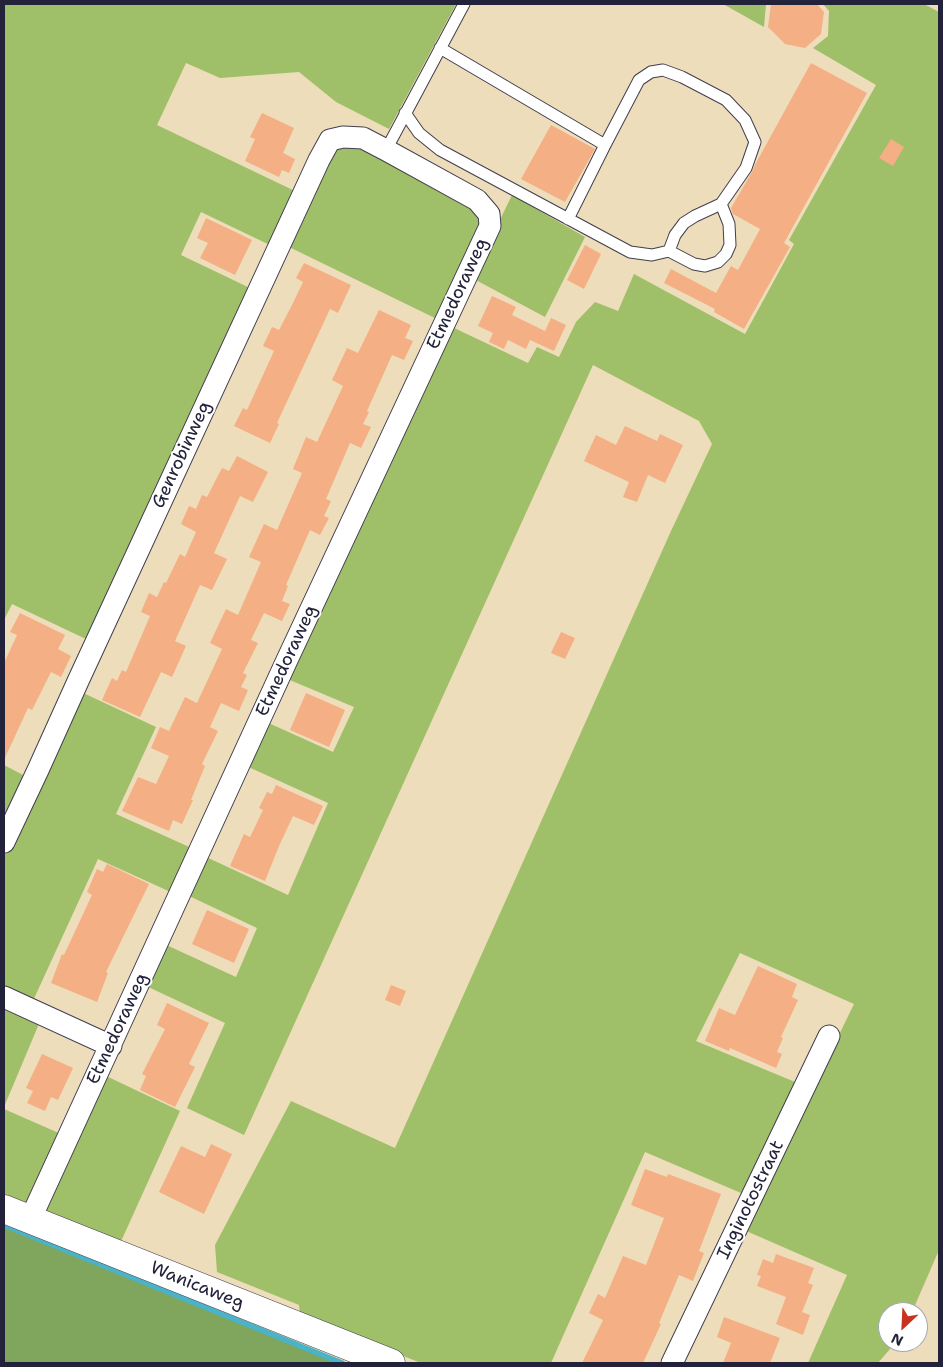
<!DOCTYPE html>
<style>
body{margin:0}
#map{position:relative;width:943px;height:1367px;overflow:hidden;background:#eeddba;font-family:"Shantell Sans",sans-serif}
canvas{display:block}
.frame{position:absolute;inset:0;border:5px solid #22223b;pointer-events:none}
.north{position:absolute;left:878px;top:1302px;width:50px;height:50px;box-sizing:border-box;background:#fff;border:1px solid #a7a7b1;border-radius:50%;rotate:205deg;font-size:14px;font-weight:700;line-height:20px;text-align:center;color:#22223b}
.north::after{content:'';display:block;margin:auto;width:18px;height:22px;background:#c8321e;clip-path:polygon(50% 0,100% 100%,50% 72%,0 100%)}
</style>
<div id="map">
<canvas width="943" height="1367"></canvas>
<div class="frame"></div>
<div class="north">N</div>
</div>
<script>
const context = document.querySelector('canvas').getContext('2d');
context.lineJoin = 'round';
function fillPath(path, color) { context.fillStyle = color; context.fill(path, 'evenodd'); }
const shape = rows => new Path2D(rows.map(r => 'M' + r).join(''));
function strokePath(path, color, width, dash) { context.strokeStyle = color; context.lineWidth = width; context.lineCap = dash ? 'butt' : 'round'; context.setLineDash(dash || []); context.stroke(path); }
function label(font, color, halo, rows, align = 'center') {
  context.font = font + ' "Shantell Sans",sans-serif'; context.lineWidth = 4; context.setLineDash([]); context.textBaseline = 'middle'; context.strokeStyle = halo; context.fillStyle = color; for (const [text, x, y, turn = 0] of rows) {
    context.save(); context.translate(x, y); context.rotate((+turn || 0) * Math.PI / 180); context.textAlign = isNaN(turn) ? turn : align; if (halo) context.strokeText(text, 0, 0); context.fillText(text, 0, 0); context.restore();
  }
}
const green = shape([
 [4,4,456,4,389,129,336,102,299,72,220,78,186,63,157,125,299,193,274,247,201,212,181,255,252,289,88,640,12,604,4,620],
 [723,4,766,4,764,27],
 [823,4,924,4,939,12,939,1250,912,1312,888,1312,888,1342,896,1342,878,1363,808,1363,847,1275,744,1230,854,1004,740,953,696,1041,800,1084,748,1196,645,1152,551,1363,421,1363,300,1315,299,1305,217,1272,215,1245,291,1101,395,1148,671,531,712,444,699,421,593,365,244,1135,187,1108,225,1023,144,985,162,943,236,977,257,928,187,895,204,856,288,895,328,803,244,765,264,721,333,752,354,707,285,678,450,326,528,363,537,347,559,357,576,322,595,302,618,311,634,274,745,334,794,244,789,240,876,85,813,48,828,36,829,11],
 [360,143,485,217,441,321,285,245,336,144],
 [512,195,585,237,545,317,472,278],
 [79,691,156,727,116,814,196,850,175,894,98,859,32,1003,4,991,4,851],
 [4,765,27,777,4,825],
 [4,1002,41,1019,4,1107],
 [104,1075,180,1111,118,1248,44,1211],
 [4,1109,61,1134,31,1200,23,1206,4,1201]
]);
const forest = shape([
 [4,1225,342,1363,4,1363]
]);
const stream = shape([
 [4,1225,342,1363]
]);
const building = shape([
 [771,4,817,4,824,12,821,34,805,48,785,44,768,27],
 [811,63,867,93,784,243,790,247,744,329,714,312,715,309,664,283,671,269,716,293,731,266,738,270,760,229,733,214,731,208,752,172,756,163],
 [262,113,294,128,283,153,295,159,289,173,282,170,279,177,245,161,255,139,250,137],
 [551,125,595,149,565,202,521,179],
 [891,139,904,147,893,166,879,158],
 [206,218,252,240,235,275,200,258,208,243,197,238],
 [585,245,601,254,584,289,567,280],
 [304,263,351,285,338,313,330,309,277,423,279,424,270,443,234,426,243,408,247,410,274,351,263,346,272,327,279,330,292,305,303,282,296,278],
 [492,296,516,307,512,315,545,331,551,318,566,325,554,351,530,340,526,349,508,340,504,349,489,342,493,333,478,326],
 [379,310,411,325,405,338,413,341,404,360,392,355,367,411,369,412,363,424,371,427,361,448,350,443,326,499,331,501,324,516,329,518,320,535,310,530,286,585,288,586,282,601,290,604,282,621,264,613,251,640,258,643,243,673,247,675,241,687,248,690,239,711,221,703,210,727,218,731,202,764,205,766,191,800,193,800,182,824,173,820,169,831,122,811,138,777,156,784,169,756,151,748,160,727,169,731,185,697,197,703,222,649,210,643,226,609,238,615,261,562,249,557,264,524,277,530,302,473,293,469,306,437,317,442,343,386,332,380,347,348,358,353],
 [625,426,657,441,660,434,683,445,665,483,648,475,637,502,623,497,629,482,584,461,596,435,616,445],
 [237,456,268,472,253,502,240,496,214,553,227,559,212,590,200,585,175,641,186,646,172,677,161,672,140,717,102,700,112,678,117,681,122,670,126,672,150,616,141,612,149,593,157,597,164,582,166,583,180,554,185,557,196,532,181,524,189,506,196,509,202,495,207,497,222,468,229,471],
 [20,613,65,635,58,649,71,656,61,677,51,672,32,710,28,708,4,760,4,663,17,635,10,632],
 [561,632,575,638,565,659,551,653],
 [306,693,345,710,329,747,290,730],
 [276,785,323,806,314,825,293,816,279,846,265,881,230,866,244,834,250,837,263,810,259,808,267,792,272,794],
 [107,864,149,884,106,972,108,973,97,1002,51,983,62,954,64,955,92,895,87,892,97,869,103,872],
 [207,910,249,929,234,963,192,944],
 [758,966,797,984,792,997,798,1000,781,1037,783,1038,777,1052,782,1054,776,1068,730,1048,729,1051,705,1041,719,1008,735,1015],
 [391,985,406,991,400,1006,385,1000],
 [167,1003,209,1023,189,1064,195,1067,175,1107,140,1090,146,1076,142,1074,165,1029,157,1025],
 [42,1054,73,1068,58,1100,51,1097,45,1111,27,1103,33,1091,26,1088],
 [211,1144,232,1154,204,1214,159,1192,181,1146,205,1157],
 [645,1169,667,1177,668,1174,721,1194,699,1251,704,1253,693,1281,679,1275,659,1323,661,1324,643,1363,582,1363,603,1320,589,1313,598,1294,605,1298,623,1256,646,1265,664,1218,631,1205],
 [776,1254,814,1268,808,1283,813,1285,802,1312,810,1315,803,1335,776,1324,786,1297,757,1286,761,1276,757,1275,763,1259,773,1263],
 [724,1317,780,1338,770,1363,723,1363,731,1343,717,1337]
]);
const service = shape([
 [440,48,605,145],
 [405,113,419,133,440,150,630,252,652,255,669,251,694,264,705,266,718,262,726,254,730,245,729,224,721,204,695,216,684,223,675,235,669,251],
 [386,150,464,4],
 [568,219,605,145,639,80,651,72,663,70,682,77,726,100,745,120,755,142,746,168,721,204]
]);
const minor = shape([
 [4,842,38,770,79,679,319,160,330,140,343,137,363,138,386,150,477,200,489,214,490,226,287,660,30,1220],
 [4,997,111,1046],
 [672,1363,829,1036]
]);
const tertiary = shape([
 [4,1209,391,1363]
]);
const streetNames = [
 ["Etmedoraweg",458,294,-65],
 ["Genrobinweg",182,455,-65],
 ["Etmedoraweg",287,661,-65],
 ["Etmedoraweg",118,1029,-65],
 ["Inginotostraat",751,1200,-64],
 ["Wanicaweg",197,1286,22]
];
fillPath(green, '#9fbf68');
fillPath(forest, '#7fa65c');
strokePath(stream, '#4ab3c8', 5.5);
fillPath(building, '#f4af84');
strokePath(service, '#413e4e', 13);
strokePath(minor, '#413e4e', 23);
strokePath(tertiary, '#413e4e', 29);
strokePath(service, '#fff', 11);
strokePath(minor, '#fff', 21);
strokePath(tertiary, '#fff', 28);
label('18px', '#22223b', '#fff', streetNames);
</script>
